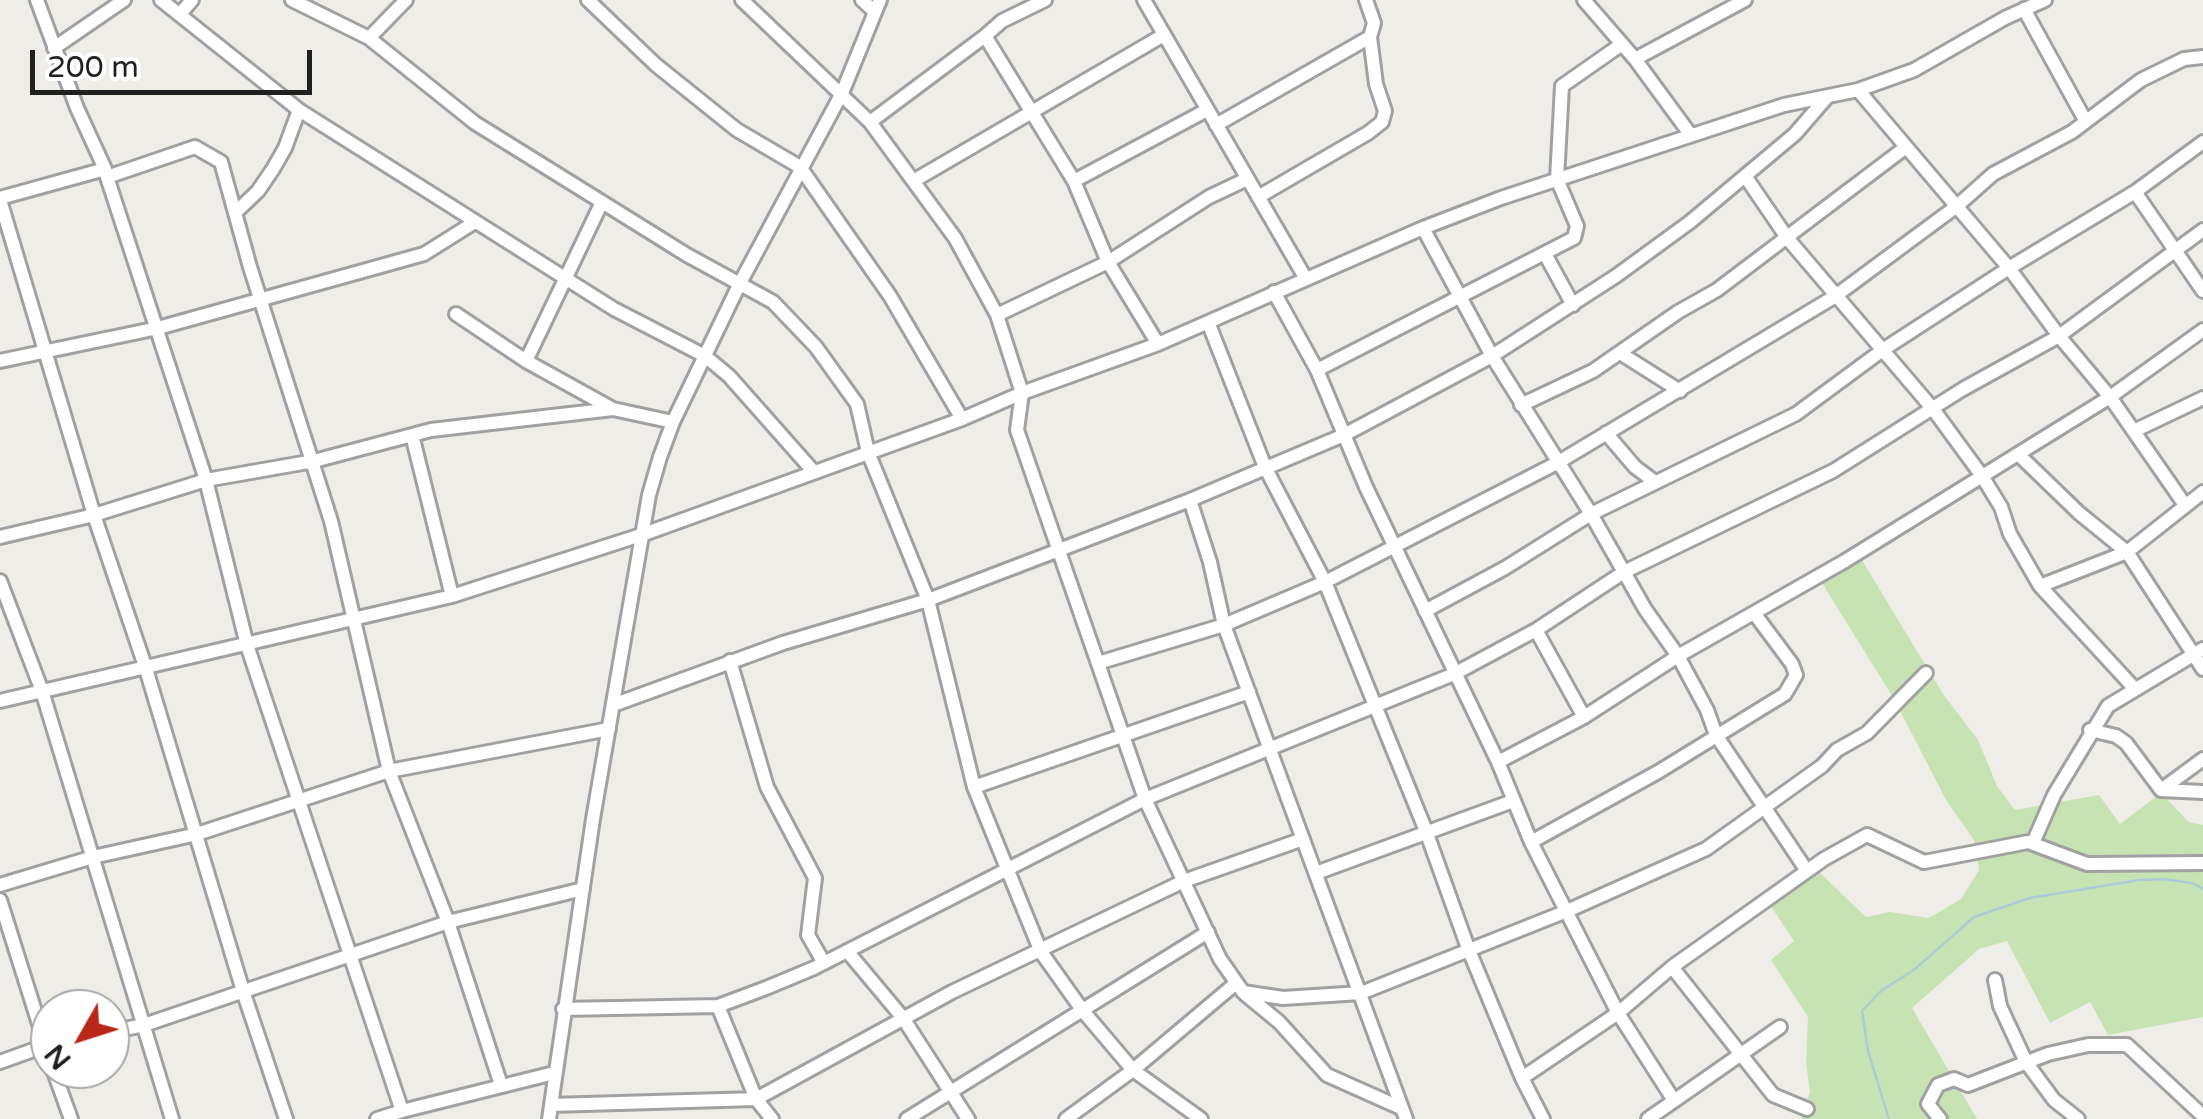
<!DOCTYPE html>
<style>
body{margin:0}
#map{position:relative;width:2203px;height:1119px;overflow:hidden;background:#efede7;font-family:"Varela Round",sans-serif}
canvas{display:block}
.north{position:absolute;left:30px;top:989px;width:100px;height:100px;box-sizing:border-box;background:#fff;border:2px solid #a6a6a6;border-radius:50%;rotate:231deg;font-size:28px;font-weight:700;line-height:40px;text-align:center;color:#202020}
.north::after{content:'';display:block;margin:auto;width:35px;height:45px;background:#b82718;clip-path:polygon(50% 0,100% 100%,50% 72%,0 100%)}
.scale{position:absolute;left:30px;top:50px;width:282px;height:45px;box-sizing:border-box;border:5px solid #202020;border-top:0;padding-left:12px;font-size:30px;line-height:35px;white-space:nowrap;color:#202020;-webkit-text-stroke:8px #fff;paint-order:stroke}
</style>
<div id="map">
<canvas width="2203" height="1119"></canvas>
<div class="north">N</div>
<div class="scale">200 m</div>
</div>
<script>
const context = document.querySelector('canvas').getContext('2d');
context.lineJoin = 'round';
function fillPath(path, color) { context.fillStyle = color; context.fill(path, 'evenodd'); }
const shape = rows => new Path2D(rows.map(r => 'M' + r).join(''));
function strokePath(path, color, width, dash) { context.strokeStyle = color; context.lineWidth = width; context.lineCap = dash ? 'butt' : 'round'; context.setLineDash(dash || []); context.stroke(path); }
const grass = shape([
 [1860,557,1943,694,1978,740,1997,786,2015,810,2099,795,2120,824,2161,793,2189,822,2203,825,2203,1017,2108,1035,2090,1002,2050,1023,2007,941,1979,949,1912,1008,1977,1119,1801,1119,1810,1092,1806,1063,1808,1017,1771,960,1794,941,1770,905,1818,871,1866,917,1890,912,1929,918,1961,899,1979,870,1974,840,1946,800,1894,699,1822,583]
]);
const stream = shape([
 [1889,1119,1868,1051,1862,1011,1881,991,1915,969,1974,917,2030,898,2139,880,2164,879,2192,883,2203,889]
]);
const minor = shape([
 [37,0,77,108,105,169],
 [161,0,299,110,614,309,705,356,729,376,814,472],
 [292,0,369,38,475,123,687,255,773,302,816,347,857,404,868,452,928,600,974,787,1041,952,1083,1011,1133,1070,1201,1119],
 [588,0,656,65,737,130,800,167,890,296,962,419],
 [742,0,870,122,955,238,997,315,1022,393,1017,430,1145,799,1220,959,1243,992,1283,998,1361,993,1567,911,1706,849,1822,766,1837,750,1867,733,1926,673],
 [862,0,875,12],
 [1045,0,1002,21,985,36,1074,181,1108,262,1158,344],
 [1144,0,1306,279],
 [1584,0,1635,59,1690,134],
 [2024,9,2085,120],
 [180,14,192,0],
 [369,38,406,0],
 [54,48,124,0],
 [1635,59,1745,0],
 [1858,90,2009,268,2059,336,2110,397,2185,505],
 [870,122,985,36],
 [1216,125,1370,37,1374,23,1366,0],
 [1745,176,1788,239,1933,409,1982,476,2001,507,2010,534,2040,586,2135,689],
 [107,177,206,480,247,645,402,1111,377,1119],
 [915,180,1162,36],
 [1074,181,1207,110],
 [2135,192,2203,291],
 [1258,197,1368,133,1382,122,1385,111,1376,84,1370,37],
 [0,198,105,169,107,177,195,147,221,162,250,267,331,521,389,771,448,922,501,1085],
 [0,200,94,515,146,669,243,991,286,1119],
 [236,212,258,191,273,169,285,148,299,110],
 [1423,228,1492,356,1591,514,1645,609,1678,656,1707,710,1716,735,1807,871],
 [1545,254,1573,305],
 [1274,292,1317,370,1366,487,1498,762,1531,842,1618,1013,1673,1099],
 [456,314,526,361,611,408],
 [997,315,1108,262,1209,197,1247,179],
 [1208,322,1265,467,1325,582,1426,831,1468,948,1522,1078,1543,1119],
 [1620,353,1680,391],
 [0,361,158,328,424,254,475,222],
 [526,361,602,202],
 [1317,370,1574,238,1577,226,1557,179,1562,86,1622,44],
 [1521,405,1593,371,1678,312,1717,290,1906,147],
 [2136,430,2203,398],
 [1606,433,1635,467,1655,482],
 [412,435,452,596],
 [2018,454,2079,513,2127,552,2203,669],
 [1190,500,1210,562,1224,625,1406,1119],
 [0,537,94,515,206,480,314,461,431,430,613,409,673,422],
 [0,581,42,691,172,1119],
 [2040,586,2127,552,2203,492],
 [1425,611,1505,568,1591,514,1796,414,1884,349,2009,268,2135,192,2203,142],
 [1536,630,1584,717],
 [730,661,767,787,815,878,808,935,824,963],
 [1098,663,1224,625,1325,582,1557,463,1834,297,1957,206,1993,174,2072,132,2141,80,2184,59,2203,57],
 [0,701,452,596,644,534,962,419,1022,393,1158,344,1423,228,1501,198,1784,105,1858,90,1914,70,2005,18,2045,0],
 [613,705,783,643,928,600,1190,500,1344,435,1492,356,1616,276,1690,222,1795,134,1827,97],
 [2090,730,2116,736,2126,743,2161,790,2203,792],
 [1498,762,1584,717,1678,656,1845,561,2110,397,2203,330],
 [974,787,1249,692],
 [2161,790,2203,759],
 [1531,842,1658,772,1785,694,1796,675,1792,664,1754,613],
 [2033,843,2054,795,2108,706,2203,649],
 [1316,873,1513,801],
 [0,885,93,857,197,834,389,771,609,729],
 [0,900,50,1059],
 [847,951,903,1018,968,1119],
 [1672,967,1773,1095,1807,1109],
 [1995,980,2000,1006,2026,1062,2054,1100,2078,1119],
 [1245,994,1279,1022,1327,1075,1401,1108],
 [718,1006,756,1099,772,1119],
 [563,1009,718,1006,766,988,814,968,1145,799,1454,674,1536,630,1624,572,1833,471,1963,389,2059,336,2203,230],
 [110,1032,144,1025,448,922,583,889],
 [0,1062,50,1044],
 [53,1069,71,1119],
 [1522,1078,1618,1013,1672,967,1824,859,1867,835,1924,862,2028,842,2087,864,2203,863],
 [551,1105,756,1099,952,992,1184,881,1303,839],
 [402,1111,554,1073],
 [549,1119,593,819,649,495,660,457,673,422,740,283,842,93,880,0],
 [907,1119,1208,932],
 [1066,1119,1133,1070,1235,984],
 [1648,1119,1780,1027],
 [1940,1119,1928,1104,1938,1085,1954,1079,1968,1085,2048,1054,2088,1045,2127,1045,2203,1116]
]);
fillPath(grass, '#c7e3b4');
strokePath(stream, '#adcad7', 2.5);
strokePath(minor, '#a1a1a1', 18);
strokePath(minor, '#fff', 12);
</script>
